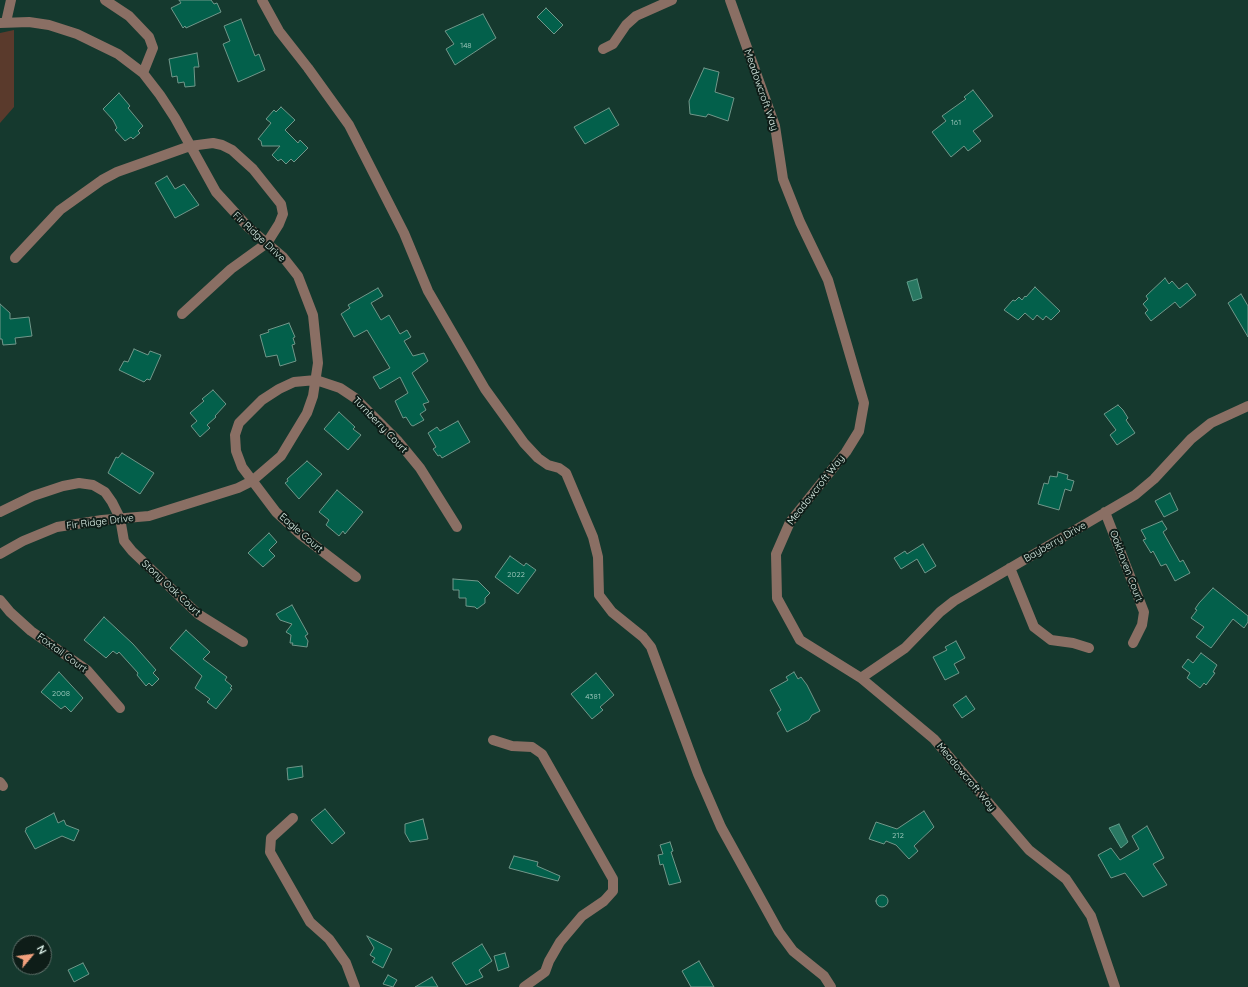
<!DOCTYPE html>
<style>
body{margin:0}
#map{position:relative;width:1248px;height:987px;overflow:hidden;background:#15392e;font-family:Quicksand,sans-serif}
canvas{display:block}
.north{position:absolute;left:12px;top:935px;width:40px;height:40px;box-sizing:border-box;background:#0e1d18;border:1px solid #61726c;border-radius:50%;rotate:61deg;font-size:11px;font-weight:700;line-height:16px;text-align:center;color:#ddf1e9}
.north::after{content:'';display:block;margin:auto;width:14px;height:18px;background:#f1a17d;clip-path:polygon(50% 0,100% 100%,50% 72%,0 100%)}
</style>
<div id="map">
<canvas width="1248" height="987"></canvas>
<div class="north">N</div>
</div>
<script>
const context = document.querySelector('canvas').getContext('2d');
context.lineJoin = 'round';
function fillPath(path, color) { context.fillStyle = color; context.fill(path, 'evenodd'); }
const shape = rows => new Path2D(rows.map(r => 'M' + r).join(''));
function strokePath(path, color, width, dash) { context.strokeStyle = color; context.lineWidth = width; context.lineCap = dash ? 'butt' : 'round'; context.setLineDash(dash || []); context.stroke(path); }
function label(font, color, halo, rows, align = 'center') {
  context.font = font + ' Quicksand,sans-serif'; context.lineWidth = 4; context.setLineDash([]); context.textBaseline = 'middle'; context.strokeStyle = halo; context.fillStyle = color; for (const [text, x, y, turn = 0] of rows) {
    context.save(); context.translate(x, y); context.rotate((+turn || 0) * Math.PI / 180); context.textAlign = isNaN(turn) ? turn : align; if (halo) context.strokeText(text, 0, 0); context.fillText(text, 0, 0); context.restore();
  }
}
const green = shape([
 [14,30,14,107,0,123,0,33]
]);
const water = shape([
 [917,279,922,298,913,301,907,282,917,279],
 [1119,824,1128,842,1121,848,1109,828,1119,824]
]);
const building = shape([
 [179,0,211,0,214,4,217,3,221,12,186,28,185,26,183,28,171,8,181,3,179,0],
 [546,8,563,25,554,34,537,17,546,8],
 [483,14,496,38,455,65,446,49,454,44,445,31,483,14],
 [241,19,255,56,259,54,265,70,238,82,223,44,230,41,224,26,241,19],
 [197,53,199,67,194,67,195,86,185,87,184,82,178,83,177,76,172,77,169,59,197,53],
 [704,68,719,72,715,92,734,98,728,121,708,114,706,117,690,114,689,101,704,68],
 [973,90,993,116,973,131,981,141,968,151,964,146,951,157,932,132,946,121,942,116,966,99,964,97,973,90],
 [119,93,130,106,128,108,143,126,138,131,140,133,133,139,131,137,125,141,115,130,117,128,113,120,103,109,119,93],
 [281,107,295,120,285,130,298,143,300,140,308,148,294,162,291,159,286,164,281,159,278,161,272,155,280,146,262,146,261,141,258,139,271,123,266,119,274,110,276,112,281,107],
 [609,108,619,125,585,144,574,127,609,108],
 [167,176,175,189,184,184,199,205,175,218,155,183,167,176],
 [1165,278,1169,284,1172,281,1179,289,1187,283,1196,295,1180,308,1175,302,1151,321,1145,313,1148,310,1143,304,1148,299,1146,296,1165,278],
 [1035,287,1060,311,1051,320,1046,316,1043,320,1037,315,1033,320,1025,313,1018,320,1004,310,1013,300,1015,301,1019,297,1022,300,1025,296,1026,297,1035,287],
 [378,288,383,296,371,303,381,320,389,315,400,334,407,330,411,337,404,341,413,356,424,353,428,361,412,373,429,402,423,404,426,410,420,414,424,420,413,426,411,425,406,417,403,418,395,401,408,393,400,377,380,389,373,377,390,368,367,330,354,337,341,314,350,308,348,305,378,288],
 [1241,294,1248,306,1248,337,1228,303,1241,294],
 [0,304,10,313,10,319,29,317,32,336,15,338,16,344,3,345,2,339,0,339,0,304],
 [289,323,295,337,293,338,295,344,292,345,296,361,280,366,277,355,266,357,260,335,269,332,268,330,289,323],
 [134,349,148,355,150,351,161,355,150,380,147,379,144,382,119,370,124,361,128,362,134,349],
 [213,390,226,404,215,416,216,417,207,425,210,428,200,437,191,426,197,421,190,413,204,401,202,399,213,390],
 [1118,405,1123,410,1128,418,1126,420,1135,433,1117,445,1110,435,1116,430,1104,414,1118,405],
 [339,412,355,427,353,429,361,435,348,450,324,429,339,412],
 [458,421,470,442,442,458,440,455,438,456,433,449,436,447,428,433,437,427,440,431,458,421],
 [122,453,154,473,140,494,108,473,116,457,118,458,122,453],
 [307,461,322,474,299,499,285,483,288,481,287,479,307,461],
 [1058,472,1068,475,1067,479,1074,481,1071,491,1065,489,1059,510,1038,504,1044,483,1048,484,1050,476,1057,477,1058,472],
 [337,490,363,512,345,534,343,531,339,536,326,525,329,520,319,512,337,490],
 [1170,493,1178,510,1164,517,1155,501,1170,493],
 [1162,521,1167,529,1163,532,1180,562,1183,560,1190,573,1175,581,1166,564,1161,566,1153,551,1151,553,1143,540,1146,539,1141,530,1162,521],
 [269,533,277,542,269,550,275,556,263,567,248,553,269,533],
 [923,544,936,566,925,573,917,559,901,569,894,558,905,551,907,554,923,544],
 [510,556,524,566,526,563,536,570,518,594,495,577,510,556],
 [453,579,478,581,490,593,485,598,485,603,477,609,475,607,466,606,466,598,459,598,459,590,453,590,453,579],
 [1213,588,1248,616,1248,622,1244,628,1233,619,1211,648,1196,637,1204,627,1191,618,1197,610,1195,609,1199,603,1213,588],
 [292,605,308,634,305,636,308,641,307,647,292,645,293,643,290,643,291,635,286,632,292,624,280,620,276,614,292,605],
 [104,617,133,644,156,670,153,673,159,679,152,686,149,683,146,686,137,675,138,673,119,652,117,654,113,651,106,658,84,640,104,617],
 [186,630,210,652,203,659,227,677,225,680,232,686,230,688,232,689,216,709,207,702,210,699,195,688,202,676,170,648,186,630],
 [956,641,965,658,954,664,959,673,945,680,933,657,947,650,945,647,956,641],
 [1201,653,1217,665,1213,672,1215,673,1206,685,1204,683,1200,688,1187,678,1190,673,1182,667,1188,659,1193,663,1201,653],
 [59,672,83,698,71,712,65,706,61,709,41,692,59,672],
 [794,672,798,679,801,677,807,685,820,711,812,715,809,720,787,732,777,713,781,710,770,690,788,680,786,677,794,672],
 [596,673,614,695,600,707,603,710,592,719,571,694,596,673],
 [966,696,975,709,962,718,953,705,966,696],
 [302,766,303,777,288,780,287,768,302,766],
 [325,809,345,833,332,844,311,820,325,809],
 [924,811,934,827,914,846,918,851,909,859,896,845,886,841,884,844,869,839,876,822,897,829,924,811],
 [54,813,58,823,64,820,66,825,79,830,74,841,62,836,35,849,25,831,26,830,26,828,54,813],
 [423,819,428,839,410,842,405,833,405,824,423,819],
 [1147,826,1164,858,1153,864,1167,885,1143,897,1125,873,1111,878,1098,855,1111,848,1120,860,1139,849,1132,836,1147,826],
 [670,842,673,851,671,852,681,882,669,885,663,864,660,865,658,855,663,854,660,845,670,842],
 [514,856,538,862,537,866,560,876,558,881,509,868,514,856],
 '876 901a6 6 0 1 1 12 0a6 6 0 1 1-12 0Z',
 [367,936,392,949,383,968,372,962,375,958,370,955,374,948,367,936],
 [482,944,492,961,479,970,483,977,466,985,452,963,482,944],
 [505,953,509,967,498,971,494,956,505,953],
 [699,961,714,987,691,987,682,971,699,961],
 [83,963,89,974,74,982,68,970,83,963],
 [388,975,397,980,393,987,383,984,388,975],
 [432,977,438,987,415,987,432,977]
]);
const minor = shape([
 [105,0,129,16,149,37,153,48,143,73],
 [262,0,279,31,308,68,349,125,404,233,428,291,485,389,524,443,538,458,548,465,559,468,566,473,593,537,598,557,599,595,612,612,643,637,651,647,698,774,721,827,779,932,793,951,824,976,831,987],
 [730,0,775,126,783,179,800,222,828,280,864,403,859,431,846,452,790,522,776,554,777,598,800,640,861,678,934,739,1029,850,1066,879,1091,916,1115,987],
 [6,22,11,0],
 [0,23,29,22,49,25,77,34,118,54,143,73,160,95,175,118,216,192,249,228,283,257,298,276,313,315,318,363,313,396,307,413,281,456,252,481,238,488,149,516,102,520,57,527,23,541,0,554],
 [603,49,613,44,626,25,636,16,672,0],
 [15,258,60,210,102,180,117,172,190,146,213,143,222,145,232,150,253,169,281,204,283,214,279,224,267,243,231,269,182,314],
 [0,512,33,496,63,486,79,483,93,485,105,492,112,502,120,518,124,541,132,551,198,614,243,642],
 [1105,512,1144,612,1142,625,1133,643],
 [1010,568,1034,627,1051,640,1073,643,1089,648],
 [356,577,301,535,276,512,242,467,236,451,235,435,239,423,262,400,279,389,294,382,316,380,340,388,355,398,397,440,420,468,457,527],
 [0,600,10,612,31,631,87,670,120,708],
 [861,678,905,648,940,612,954,601,1135,495,1154,479,1191,439,1211,423,1248,406],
 [493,740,512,746,532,747,542,754,613,879,613,891,604,901,582,916,560,942,549,961,545,972,524,987],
 [0,782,3,786],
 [293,818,271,838,270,852,310,922,329,939,346,963,355,987]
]);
const numberNames = [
 ["148",466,46],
 ["161",956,123],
 ["2022",516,575],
 ["2008",61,694],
 ["4381",593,697],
 ["212",898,836]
];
const streetNames = [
 ["Meadowcroft Way",761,90,71],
 ["Fir Ridge Drive",259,237,43],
 ["Turnberry Court",380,425,46],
 ["Meadowcroft Way",816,490,-52],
 ["Fir Ridge Drive",100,522,-7],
 ["Eagle Court",301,533,41],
 ["Bayberry Drive",1055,542,-30],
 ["Oakhaven Court",1126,566,69],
 ["Stony Oak Court",171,588,43],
 ["Foxtail Court",62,653,36],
 ["Meadowcroft Way",966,777,50]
];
fillPath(green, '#5a3a2c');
fillPath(water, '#297862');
strokePath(water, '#5f9c8a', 1);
fillPath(building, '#03604b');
strokePath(building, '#71978a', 1);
strokePath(minor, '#8a6f64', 10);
label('8px', '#a6cdc2', null, numberNames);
label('10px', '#ddf1e9', '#0e1d18', streetNames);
</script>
